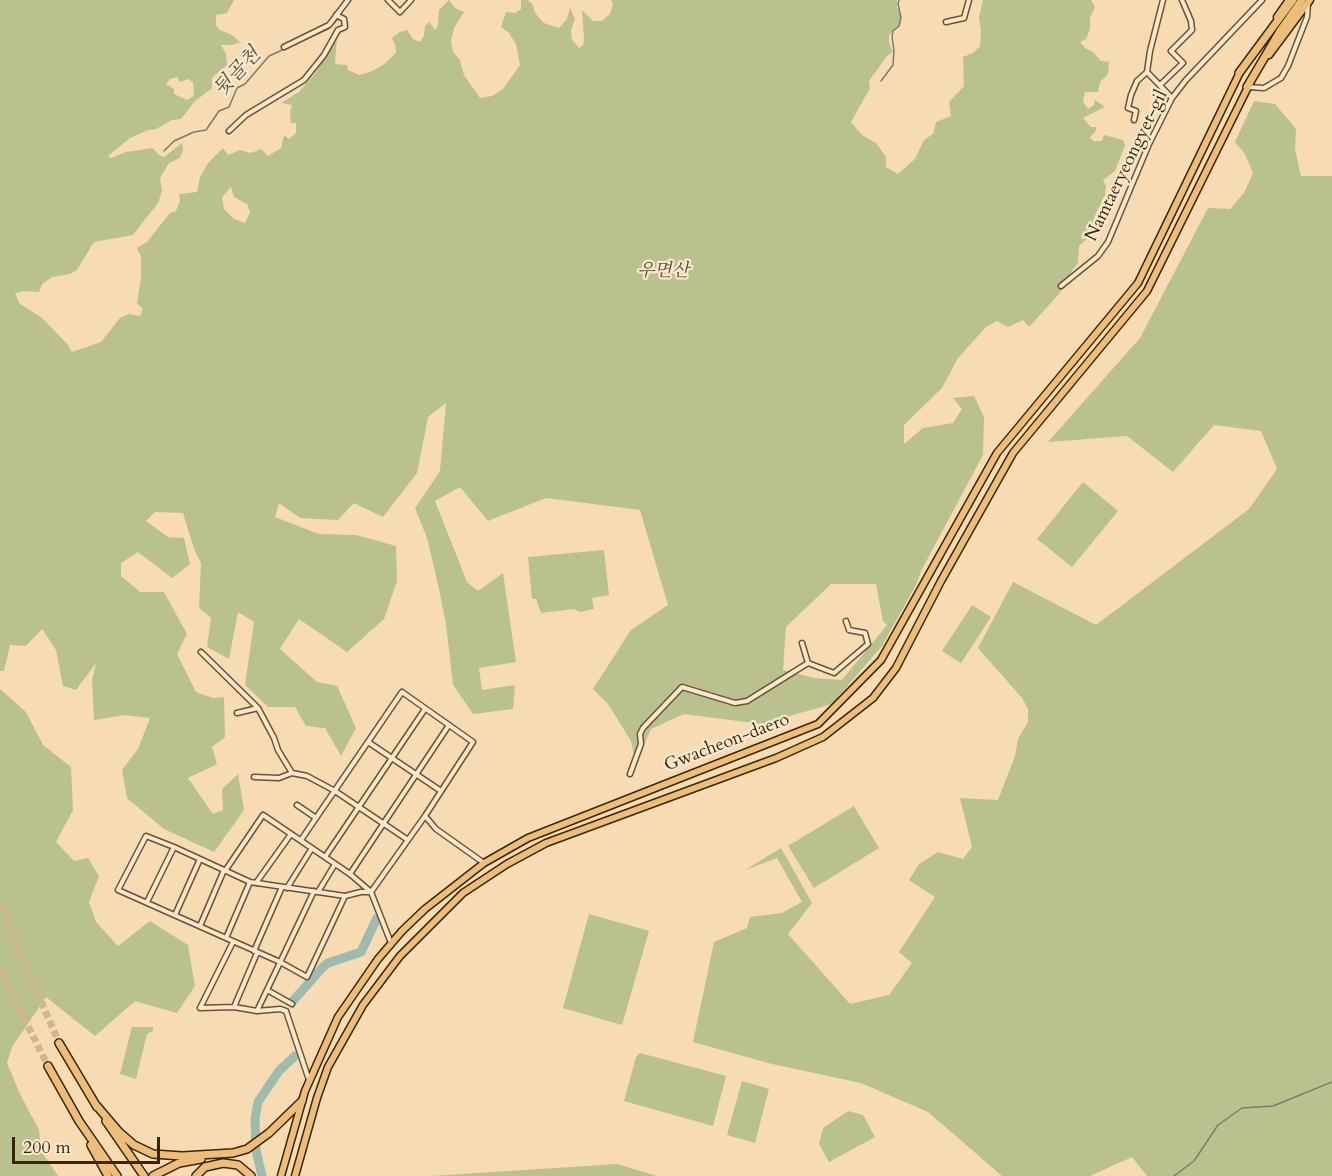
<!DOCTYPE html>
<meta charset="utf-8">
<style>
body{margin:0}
#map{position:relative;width:1332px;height:1176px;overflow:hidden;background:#f7dbb3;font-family:Cardo,serif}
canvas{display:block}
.scale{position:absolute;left:12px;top:1137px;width:148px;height:27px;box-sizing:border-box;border:3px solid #3b2508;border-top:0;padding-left:8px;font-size:18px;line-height:21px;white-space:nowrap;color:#3b2508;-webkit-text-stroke:4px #fae8ce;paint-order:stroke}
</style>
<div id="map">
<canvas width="1332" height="1176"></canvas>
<div class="scale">200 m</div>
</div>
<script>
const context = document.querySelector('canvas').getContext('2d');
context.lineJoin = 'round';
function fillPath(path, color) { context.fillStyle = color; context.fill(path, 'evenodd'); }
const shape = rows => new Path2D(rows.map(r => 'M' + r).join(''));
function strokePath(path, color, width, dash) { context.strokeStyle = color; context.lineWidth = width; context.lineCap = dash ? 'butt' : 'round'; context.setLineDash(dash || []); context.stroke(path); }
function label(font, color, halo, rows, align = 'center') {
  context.font = font + ' Cardo,"Noto Serif KR",serif'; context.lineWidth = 4.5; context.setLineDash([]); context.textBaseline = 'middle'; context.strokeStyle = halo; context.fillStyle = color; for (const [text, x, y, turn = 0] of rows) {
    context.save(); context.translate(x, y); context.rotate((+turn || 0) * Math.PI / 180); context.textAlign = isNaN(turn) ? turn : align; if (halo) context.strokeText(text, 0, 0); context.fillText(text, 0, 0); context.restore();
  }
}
const green = shape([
 [0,0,234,0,227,13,216,15,216,25,220,30,232,35,240,42,232,45,221,45,226,54,227,65,212,78,212,88,194,102,181,119,172,120,156,129,148,130,130,138,108,156,111,158,126,152,153,148,159,155,164,157,182,143,183,150,180,158,169,163,160,178,162,191,158,203,133,235,94,242,77,270,70,274,52,277,42,284,39,292,24,291,15,293,19,303,42,318,68,345,72,352,101,342,120,318,129,314,140,316,143,309,137,303,141,278,141,257,137,248,147,242,170,213,176,211,180,201,179,194,197,192,200,177,208,163,223,148,228,155,240,150,251,153,261,149,268,156,281,148,284,135,289,139,296,133,296,123,291,123,290,112,292,105,281,103,299,92,314,75,337,37,335,64,347,65,348,70,359,75,370,72,383,65,396,53,395,44,392,38,400,32,407,30,413,39,420,42,424,36,425,26,429,22,435,30,438,25,439,10,449,0,455,8,464,12,454,28,451,41,453,52,460,60,464,75,480,98,492,96,503,89,520,65,516,44,509,33,501,27,506,12,515,13,521,9,521,0,528,0,533,5,535,13,544,23,559,28,567,19,570,8,575,19,571,30,572,40,579,48,583,45,584,39,582,10,593,21,602,21,610,14,613,4,611,0,897,0,897,8,900,12,901,23,889,35,889,43,893,52,887,56,869,81,870,88,851,122,862,135,876,143,886,157,886,167,898,174,915,159,924,140,933,134,936,122,951,116,949,102,964,86,963,57,973,53,980,46,981,31,979,17,983,0,1091,0,1095,7,1090,18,1090,29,1086,39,1080,42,1085,48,1093,52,1101,61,1109,62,1108,74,1100,82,1098,92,1085,92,1083,102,1088,109,1094,105,1095,100,1105,107,1083,118,1091,127,1097,127,1095,132,1090,137,1093,141,1102,141,1104,135,1123,140,1125,145,1115,171,1103,180,1106,186,1105,195,1094,217,1092,234,1079,246,1078,263,1071,272,1073,280,1064,286,1059,294,1029,327,1023,320,1008,327,997,321,986,327,958,358,942,388,904,425,904,444,923,428,953,423,962,409,953,398,974,396,984,417,983,455,921,571,916,585,882,646,832,704,761,724,684,714,651,729,641,752,634,755,631,741,608,704,593,689,631,630,668,605,640,510,546,498,488,521,460,487,435,501,467,582,478,591,503,573,516,662,479,668,482,690,515,685,513,709,473,714,453,685,446,624,437,580,427,538,415,508,440,471,446,403,428,417,417,473,383,517,354,503,338,520,300,518,279,503,275,517,319,534,356,535,396,546,397,581,384,619,347,652,299,619,280,649,317,682,337,686,356,728,341,756,325,728,306,726,295,707,268,707,245,685,254,622,238,612,229,659,207,647,211,618,199,608,201,563,194,549,183,513,155,512,146,521,168,537,184,538,190,564,172,578,138,552,121,563,121,576,140,592,164,592,187,634,177,654,196,692,213,698,224,697,225,737,212,747,217,764,188,778,213,814,223,810,222,789,238,774,244,810,214,852,164,829,127,798,122,770,138,749,150,718,125,715,94,720,92,681,96,663,76,690,63,686,56,650,42,629,26,646,10,645,4,671,0,671],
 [177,77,180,82,188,79,193,82,194,96,187,100,174,94,174,89,166,84,170,79],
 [231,187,234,197,247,204,250,212,245,223,234,219,224,209,222,197],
 [831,584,876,584,883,621,887,625,842,680,814,678,783,670,786,627],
 [1254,101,1275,104,1296,129,1295,149,1301,176,1332,176,1332,1176,1147,1176,1132,1157,1090,1176,1002,1176,928,1112,861,1083,772,1064,693,1042,714,942,747,928,750,917,782,913,802,902,777,858,745,870,781,848,812,903,788,934,850,1004,889,995,912,963,899,952,935,897,909,880,919,864,938,852,963,859,972,847,960,798,998,800,1015,756,1018,739,1028,722,1028,709,1022,698,978,648,1013,582,1096,625,1249,509,1277,469,1261,431,1214,425,1173,472,1127,436,1048,442,1140,338,1208,208,1230,209,1244,193,1253,173,1245,154,1235,142],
 [1083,482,1118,511,1072,567,1037,539],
 [604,550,609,595,592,598,594,609,580,612,574,609,541,613,536,599,532,599,528,557],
 [972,605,991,617,961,663,942,651],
 [0,689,26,712,43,745,71,767,73,810,56,842,74,861,88,858,99,876,89,902,96,922,118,946,150,921,188,945,195,986,177,1013,135,1001,95,1036,46,997,12,1047,7,1063,20,1094,39,1130,41,1151,58,1176,0,1176],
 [854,806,879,848,814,888,788,846],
 [589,914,649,931,622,1025,563,1008],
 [132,1027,153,1027,153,1031,147,1034,136,1079,120,1074],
 [640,1053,726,1076,713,1126,624,1101,636,1057],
 [742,1081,769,1089,755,1143,727,1135],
 [848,1111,863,1115,875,1137,829,1162,819,1144,823,1128],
 [617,1164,657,1176,431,1176]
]);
const stream = shape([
 [881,81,893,65,894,50,892,37,893,31,899,26,901,18,898,4,899,0],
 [164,151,174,141,194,132,206,130,219,111,229,107,237,88,245,84,269,56,328,29,338,19],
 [1174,1176,1194,1161,1218,1125,1242,1108,1273,1106,1332,1082]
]);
const river = shape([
 [292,1002,322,968,328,963,361,952,377,918],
 [262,1176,256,1150,255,1119,258,1102,279,1071,295,1056]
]);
const trunkTunnel = shape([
 [0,905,59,1043],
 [0,970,48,1066]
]);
const minor = shape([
 [388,0,400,12,411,0],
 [1163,0,1150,51,1147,72,1172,98],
 [946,22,964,18,969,0],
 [284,47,329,25,348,0],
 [1160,85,1183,63,1171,51,1192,30,1191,21,1182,0],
 [1248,87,1264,88,1281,78,1288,66,1307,17,1308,4],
 [1134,120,1136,111,1128,108,1131,95,1137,81,1147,72],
 [229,131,246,115,304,80,324,55,338,30,345,27,344,19,336,15],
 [1061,286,1098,256,1108,242,1149,144,1172,98,1186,80,1262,0],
 [802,643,808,663],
 [201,652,258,708,274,738,278,750,292,773,307,776,335,791,408,840],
 [237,713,258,708],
 [368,742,441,791],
 [630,774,641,744,640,734,643,728,682,687,735,703,747,701,808,663,834,673,868,644,865,633,849,630,846,621],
 [254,777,279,778,292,773],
 [297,805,316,818],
 [425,816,436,829,484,863],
 [301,840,402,692,473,742,425,816,371,892],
 [325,857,425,709],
 [225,871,263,815,350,874,371,892,391,943],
 [350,874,449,725],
 [256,883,291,834],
 [287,888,312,848],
 [318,892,335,864],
 [345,896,307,977,280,962,118,890,146,836,174,847,250,882,345,896,361,892,371,892],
 [147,902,174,847],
 [175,915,200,859],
 [200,926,224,870],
 [226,938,250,882],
 [233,942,200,1008,234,1007,257,1011,280,1009,286,1011,309,1080],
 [254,951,282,887],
 [267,990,292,1004],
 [234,1007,257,953],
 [257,1011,314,891]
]);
const primary = shape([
 [1277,17,1289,0],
 [1269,55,1310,0],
 [281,1176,305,1091,338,1017,378,959,402,931,425,909,484,863,528,838,818,724,881,660,997,453,1138,283,1241,70],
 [295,1176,317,1098,328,1067,363,1005,400,956,463,893,507,864,546,843,776,758,823,737,873,698,896,668,941,581,1013,453,1147,291,1250,83]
]);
const trunk = shape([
 [1239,73,1293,0],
 [1247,87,1280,31,1302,0],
 [59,1043,97,1107],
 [48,1066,79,1121,117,1176],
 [96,1105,119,1132,134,1145,153,1154,182,1156,233,1153,247,1149,269,1133,302,1101],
 [106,1121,144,1176],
 [91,1145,108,1176],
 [153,1176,179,1163,201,1159],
 [196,1176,205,1167,223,1163,238,1165,251,1176]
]);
const streetNames = [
 ["Namtaeryeongyet-gil",1127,166,-64],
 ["Gwacheon-daero",727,743,-21]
];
const parkNames = [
 ["우면산",663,272]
];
const waterNames = [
 ["뒷골천",238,73,-47]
];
fillPath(green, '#b9c18f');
strokePath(stream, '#767f6c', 1.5);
strokePath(river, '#9dbbaf', 9);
strokePath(trunkTunnel, '#d1b791', 7, [7, 3.5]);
strokePath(minor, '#6a5233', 7);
strokePath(primary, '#3b2508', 9);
strokePath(trunk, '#3b2508', 10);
strokePath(minor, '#fae8ce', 4);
strokePath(primary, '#ecbe7a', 6);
strokePath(trunk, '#ecbe7a', 7);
label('18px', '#3b2508', '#fae8ce', streetNames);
label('italic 18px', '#5a4c2a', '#fae8ce', parkNames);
label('italic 20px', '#58523a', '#fae8ce', waterNames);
</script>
